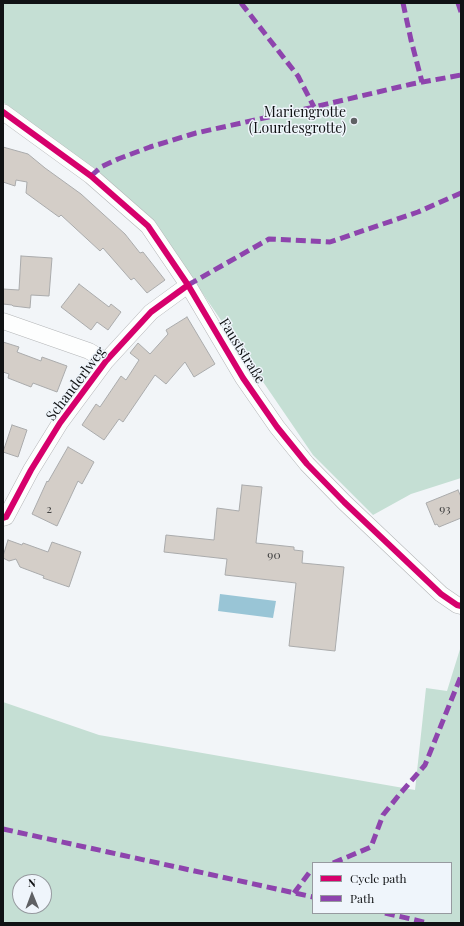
<!DOCTYPE html>
<meta charset="utf-8">
<style>
body{margin:0}
#map{position:relative;width:464px;height:926px;overflow:hidden;background:#f2f5f8;font-family:"Playfair Display",serif}
canvas{display:block}
.frame{position:absolute;inset:0;border:4px solid #101214;pointer-events:none}
.legend{position:absolute;left:312px;top:862px;width:140px;height:52px;box-sizing:border-box;background:#eff5fb;border:1px solid #969a9f;margin:0;padding:5px 7px;list-style:none;font-size:12px;color:#101214}
.legend li{display:flex;align-items:center;gap:8px;height:20px}
.legend b{width:20px;border:1px solid #969a9f}
.north{position:absolute;left:12px;top:874px;width:40px;height:40px;box-sizing:border-box;background:#eff5fb;border:1px solid #969a9f;border-radius:50%;rotate:359deg;font-size:11px;font-weight:700;line-height:16px;text-align:center;color:#101214}
.north::after{content:'';display:block;margin:auto;width:14px;height:18px;background:#5f6164;clip-path:polygon(50% 0,100% 100%,50% 72%,0 100%)}
</style>
<div id="map">
<canvas width="464" height="926"></canvas>
<div class="frame"></div>
<ul class="legend">
<li><b style="height:5px;background:#d6006c"></b>Cycle path</li>
<li><b style="height:5px;background:#8e44ad"></b>Path</li>
</ul>
<div class="north">N</div>
</div>
<script>
const context = document.querySelector('canvas').getContext('2d');
context.lineJoin = 'round';
function fillPath(path, color) { context.fillStyle = color; context.fill(path, 'evenodd'); }
const shape = rows => new Path2D(rows.map(r => 'M' + r).join(''));
function strokePath(path, color, width, dash) { context.strokeStyle = color; context.lineWidth = width; context.lineCap = dash ? 'butt' : 'round'; context.setLineDash(dash || []); context.stroke(path); }
function label(font, color, halo, rows, align = 'center') {
  context.font = font + ' "Playfair Display",serif'; context.lineWidth = 3; context.setLineDash([]); context.textBaseline = 'middle'; context.strokeStyle = halo; context.fillStyle = color; for (const [text, x, y, turn = 0] of rows) {
    context.save(); context.translate(x, y); context.rotate((+turn || 0) * Math.PI / 180); context.textAlign = isNaN(turn) ? turn : align; if (halo) context.strokeText(text, 0, 0); context.fillText(text, 0, 0); context.restore();
  }
}
const green = shape([
 [3,3,461,3,461,478,411,494,373,515,313,455,171,247,101,177,3,102],
 [461,646,461,923,3,923,3,702,99,735,415,790,426,688,447,691],
 [313,863,451,863,451,913,313,913],
 [20,882,44,882,44,906,20,906]
]);
const water = shape([
 [220,594,276,601,273,618,218,611]
]);
const building = shape([
 [3,147,28,154,45,168,81,194,125,234,140,253,143,252,165,280,147,293,134,278,131,280,103,248,100,251,61,215,59,217,26,193,27,182,16,180,15,186,3,182,3,147],
 [21,256,52,258,49,296,31,295,30,308,13,306,12,305,3,304,3,289,19,290,21,256],
 [79,284,109,307,111,304,121,312,108,330,97,322,91,330,61,307,79,284],
 [187,317,215,364,194,377,185,362,166,384,155,375,123,422,119,419,104,440,82,425,96,404,100,407,121,376,126,380,139,360,130,353,138,343,150,354,168,334,166,330,187,317],
 [3,342,19,347,17,352,41,361,42,357,67,366,57,392,33,383,31,387,8,378,9,374,3,372,3,342],
 [12,425,27,430,18,457,3,452,12,425],
 [68,447,94,462,82,484,78,481,57,526,32,514,47,481,48,482,68,447],
 [242,485,262,487,256,543,294,547,294,550,303,551,302,563,344,567,335,651,289,646,296,583,225,575,227,559,164,552,166,535,214,540,217,508,239,511,242,485],
 [458,490,461,497,461,518,439,527,437,524,435,525,426,503,458,490],
 [8,540,22,545,23,543,48,552,52,542,81,552,69,587,43,578,44,576,20,567,16,559,9,561,3,558,3,556,8,540]
]);
const minor = shape([
 [3,112,91,176,148,226,188,285,243,378,277,427,307,464,344,502,441,594,457,605,461,606],
 [3,321,89,351,106,361],
 [3,518,6,517,31,470,60,423,106,361,151,312,188,285]
]);
const quiet = shape([
 [241,3,298,76,314,107],
 [403,3,411,40,422,82],
 [458,3,461,12],
 [91,176,101,167,118,159,150,147,196,133,314,107,412,84,461,75],
 [188,285,269,239,330,242,418,212,461,193],
 [3,829,313,897],
 [333,863,371,847,383,815,399,795,425,765,461,676],
 [294,893,309,873,313,872],
 [385,913,428,923]
]);
const cycleway = shape([
 [3,112,91,176,148,226,188,285,243,378,277,427,307,464,344,502,441,594,457,605,461,606],
 [3,518,6,517,31,470,60,423,106,361,151,312,188,285]
]);
const markers = [
 [354,121,4,"#5f6164"]
];
const numberNames = [
 ["2",49,509],
 ["93",445,509],
 ["90",274,555]
];
const poiNames = [
 ["Mariengrotte",346,113],
 ["(Lourdesgrotte)",346,129]
];
const streetNames = [
 ["Fauststraße",242,351,58],
 ["Schanderlweg",76,384,-53]
];
fillPath(green, '#c5dfd4');
fillPath(water, '#99c5d6');
fillPath(building, '#d4cec8');
strokePath(building, '#aaabac', 1);
strokePath(minor, '#b3b5b7', 17);
strokePath(minor, '#fdfefe', 16);
strokePath(quiet, '#8e44ad', 5, [10, 5]);
strokePath(cycleway, '#d6006c', 6);
for (const [x, y, r, color] of markers) { const dot = new Path2D(); dot.arc(x, y, r, 0, 2 * Math.PI); context.fillStyle = color; context.fill(dot); strokePath(dot, '#eff5fb', 1.5); }
label('12px', '#414141', null, numberNames);
label('14px', '#101214', '#eff5fb', poiNames, 'right');
label('14px', '#101214', '#eff5fb', streetNames);
</script>
